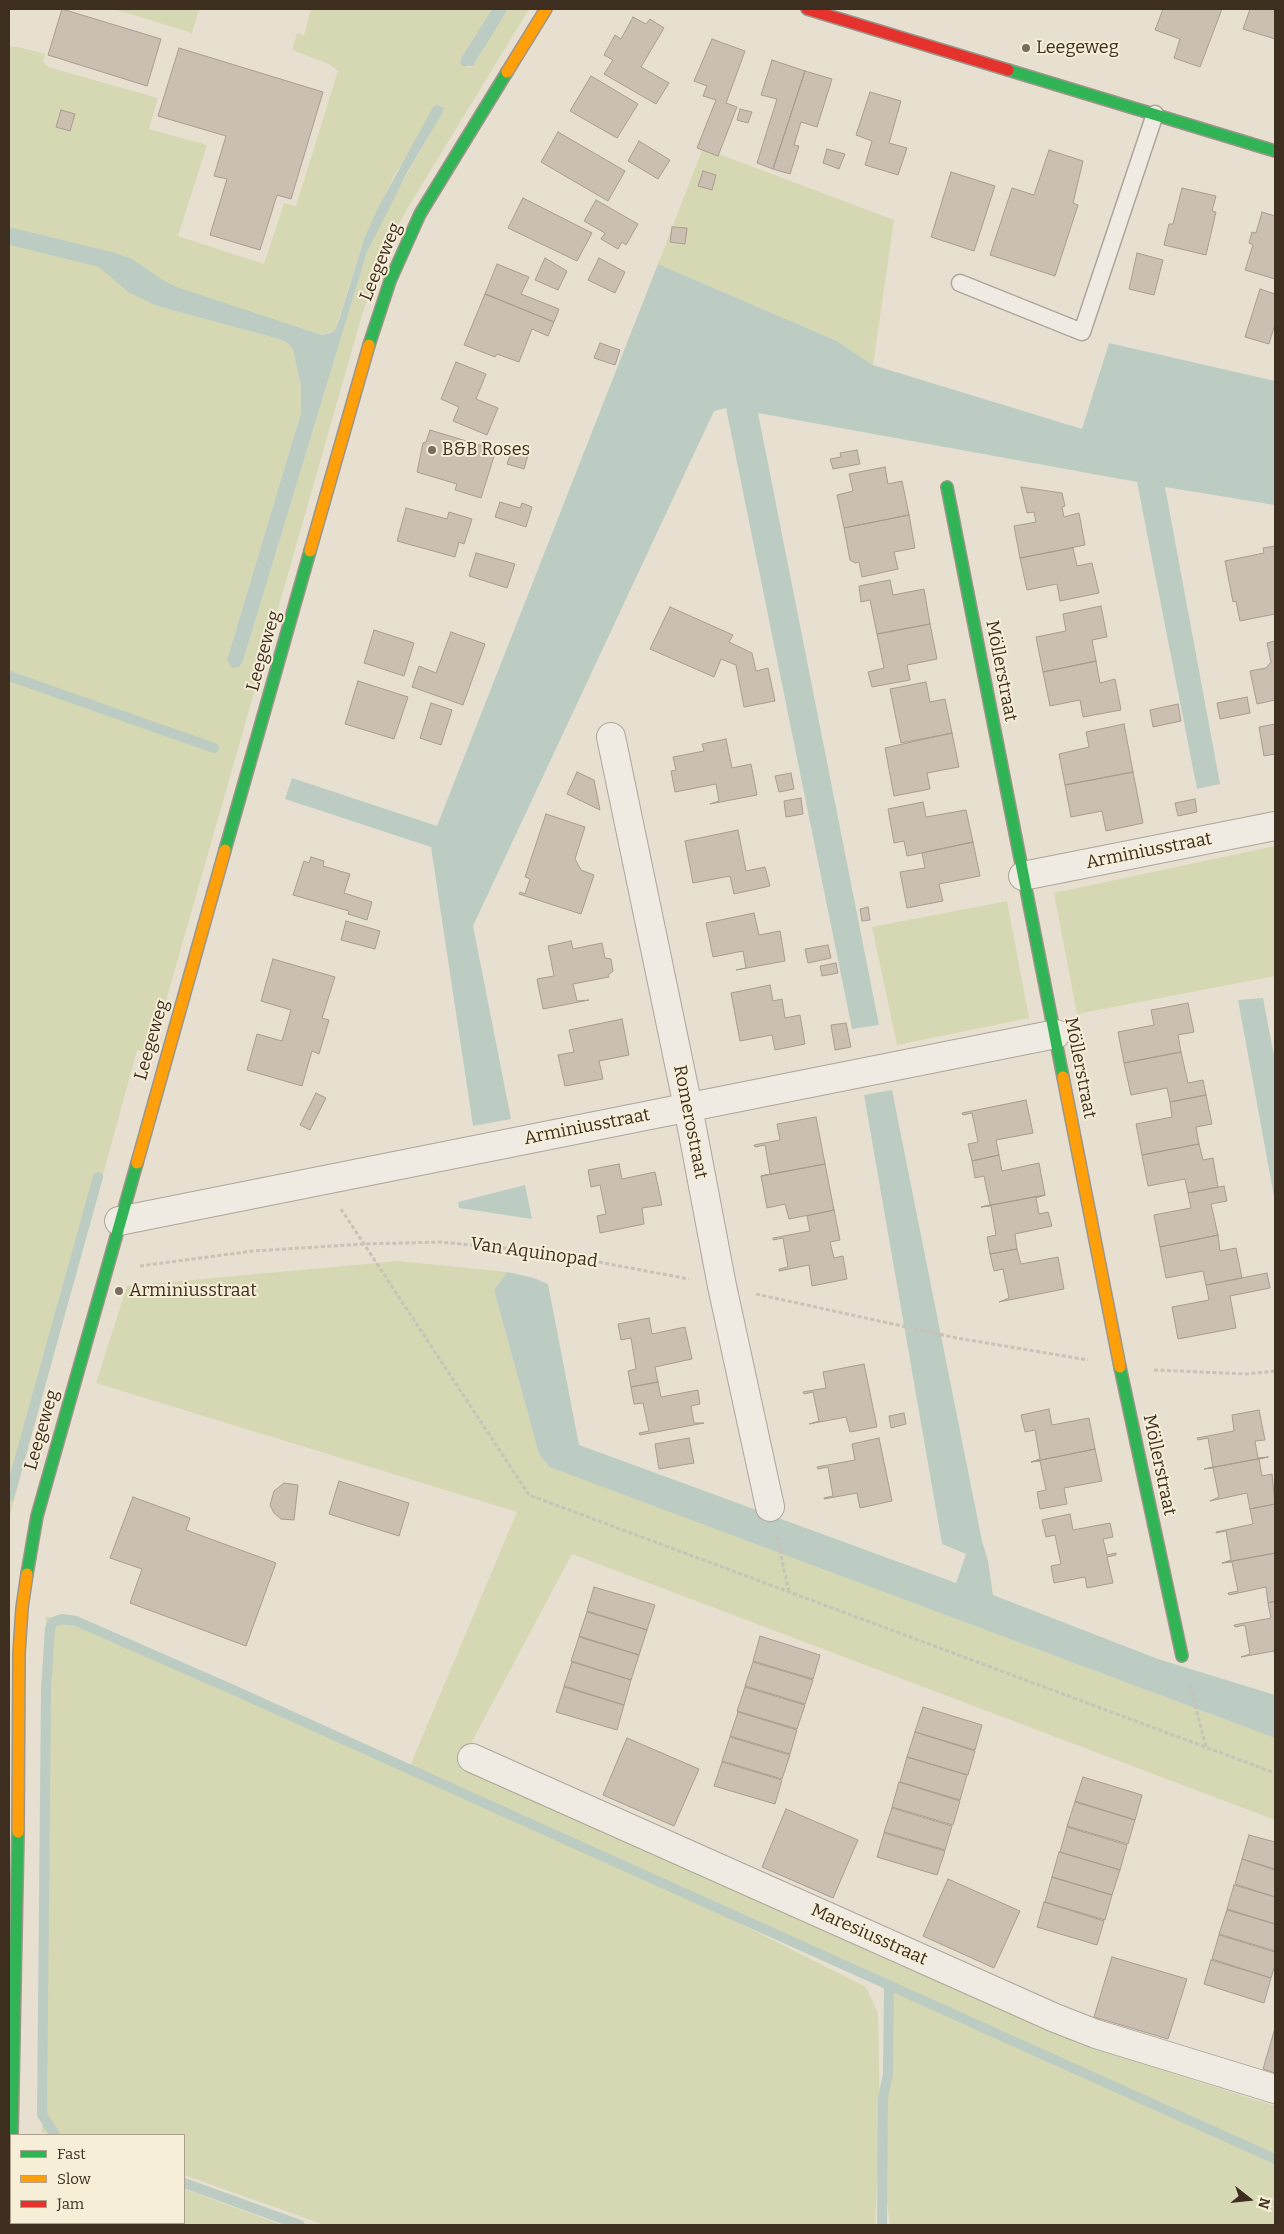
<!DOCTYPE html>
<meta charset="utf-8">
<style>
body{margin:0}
#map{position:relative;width:1284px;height:2234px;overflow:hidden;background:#e7e0d1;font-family:Bitter,serif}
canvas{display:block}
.frame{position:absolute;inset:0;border:10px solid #3d2e20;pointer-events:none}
.legend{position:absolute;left:10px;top:2134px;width:175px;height:90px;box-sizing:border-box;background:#f7eed8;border:1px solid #ada18e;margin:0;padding:6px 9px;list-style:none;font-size:15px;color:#3d2e20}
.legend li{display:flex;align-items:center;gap:10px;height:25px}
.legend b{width:25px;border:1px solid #ada18e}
.north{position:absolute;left:1224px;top:2174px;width:50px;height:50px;-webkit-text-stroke:4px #f7eed8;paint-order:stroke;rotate:106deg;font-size:14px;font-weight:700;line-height:20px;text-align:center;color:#3d2e20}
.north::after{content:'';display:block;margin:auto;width:18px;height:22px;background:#3d2e20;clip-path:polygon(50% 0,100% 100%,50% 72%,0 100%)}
</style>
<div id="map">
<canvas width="1284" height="2234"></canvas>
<div class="frame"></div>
<ul class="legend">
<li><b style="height:6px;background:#30b455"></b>Fast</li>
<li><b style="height:6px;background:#ff9f0a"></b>Slow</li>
<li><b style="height:6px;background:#e5322d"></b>Jam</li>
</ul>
<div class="north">N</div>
</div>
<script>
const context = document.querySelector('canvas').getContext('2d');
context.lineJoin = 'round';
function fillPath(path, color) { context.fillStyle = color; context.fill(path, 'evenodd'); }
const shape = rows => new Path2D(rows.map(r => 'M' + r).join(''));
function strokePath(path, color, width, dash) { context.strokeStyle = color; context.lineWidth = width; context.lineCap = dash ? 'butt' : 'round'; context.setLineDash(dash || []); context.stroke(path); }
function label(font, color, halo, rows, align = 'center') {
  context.font = font + ' Bitter,serif'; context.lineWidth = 4; context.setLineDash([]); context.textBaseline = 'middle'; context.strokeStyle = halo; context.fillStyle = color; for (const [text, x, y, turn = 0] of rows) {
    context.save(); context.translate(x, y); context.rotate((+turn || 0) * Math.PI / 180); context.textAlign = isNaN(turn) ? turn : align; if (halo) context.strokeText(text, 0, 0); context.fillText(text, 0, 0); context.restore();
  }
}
const green = shape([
 [114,9,199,9,192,33],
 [311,9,492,9,461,58,468,68,473,66,508,9,529,9,412,201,392,236,376,273,362,315,151,1053,137,1050,9,1519,9,245,99,267,115,280,157,306,279,339,288,343,293,350,301,386,301,413,227,660,239,667,243,661,367,252,379,224,444,109,396,172,364,239,335,330,322,335,177,287,163,280,132,259,111,252,9,227,9,47,18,47,45,54,43,61,48,67,158,98,149,129,207,145,178,236,264,264,284,203,296,206,338,71,329,64,292,50,297,33,304,35],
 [703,148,894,220,873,365,837,341,658,264],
 [1275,846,1275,976,1077,1014,1054,893],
 [1007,901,1029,1018,897,1045,872,927],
 [398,1261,507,1272,494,1290,539,1454,549,1467,1275,1738,1275,1820,572,1554,460,1764,1080,2044,1275,2106,1275,2225,890,2225,882,2164,883,2098,888,2074,887,1988,737,1922,866,1987,878,2013,880,2129,875,2225,325,2225,184,2175,184,2135,52,2135,42,2132,46,1616,99,1634,407,1773,517,1512,96,1383,127,1286],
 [184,2189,282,2225,66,2225,66,2223,184,2223]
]);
const water = shape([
 [492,9,508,9,473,66,463,66,460,63,461,58],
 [437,105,444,108,443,112,408,171,367,252,243,661,239,667,232,668,227,660,301,413,301,386,293,350,288,343,279,339,157,306,128,292,99,267,9,245,9,227,112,252,132,259,163,280,177,287,322,335,330,333,335,330,339,320,364,239,378,208,433,107],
 [658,264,837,341,873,365,1082,429,1109,343,1275,381,1275,505,1165,487,1220,784,1197,789,1137,482,758,413,879,1025,852,1029,726,408,714,411,473,926,511,1119,473,1126,431,847,285,799,292,778,437,826],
 [1263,998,1275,1061,1275,1202,1238,1000],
 [892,1090,982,1541,988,1561,993,1595,1158,1659,1275,1695,1275,1738,549,1467,539,1454,494,1290,507,1272,534,1278,548,1284,579,1445,956,1583,966,1554,942,1544,864,1095],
 [525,1185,532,1219,459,1208,458,1202]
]);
const stream = shape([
 [9,676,214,748],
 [9,1497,98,1177],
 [55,2135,42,2114,46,1689,50,1628,53,1622,62,1619,76,1621,229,1688,1275,2159],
 [184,2183,300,2225],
 [56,2223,56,2225],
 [882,2225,883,2098,888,2074,889,1985]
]);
const building = shape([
 [62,9,161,39,147,86,48,55,62,9],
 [1163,9,1222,9,1200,67,1174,58,1180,39,1155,30,1163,9],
 [1250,9,1275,9,1275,39,1243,29,1250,9],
 [633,17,646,24,650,19,664,28,641,67,669,83,656,104,604,74,613,60,604,55,615,35,621,39,633,17],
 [712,39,745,51,726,103,737,107,718,156,697,148,716,100,703,96,707,86,694,81,712,39],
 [179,48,323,92,291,199,277,195,260,250,210,235,227,179,214,176,226,136,158,116,179,48],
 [772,60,805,71,773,169,757,163,777,99,761,95,772,60],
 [805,71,832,79,817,127,801,122,794,145,799,146,790,174,773,169,805,71],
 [591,76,638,104,617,138,570,111,591,76],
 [870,92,901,101,889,143,907,148,898,175,865,165,872,141,856,135,870,92],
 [740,109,752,112,748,123,737,120,740,109],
 [61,110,75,114,70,131,56,127,61,110],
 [558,132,625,171,608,201,541,162,558,132],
 [639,141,670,160,658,179,628,161,639,141],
 [827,149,845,154,839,169,823,163,827,149],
 [1049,150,1083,161,1073,203,1078,205,1055,276,990,255,1012,188,1034,195,1049,150],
 [703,171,716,175,712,190,698,186,703,171],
 [951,172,995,186,974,251,931,237,951,172],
 [1182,188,1216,196,1212,211,1216,212,1206,255,1164,245,1169,224,1173,224,1182,188],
 [523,198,592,233,577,261,508,228,523,198],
 [596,200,638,224,626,245,622,242,618,249,601,239,605,233,584,221,596,200],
 [1262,212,1275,216,1275,279,1245,270,1253,245,1249,243,1252,232,1256,233,1262,212],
 [672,227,687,228,685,244,670,242,672,227],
 [1137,253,1163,260,1154,295,1129,289,1137,253],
 [545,258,567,271,558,290,535,280,545,258],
 [599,258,625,272,615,293,588,280,599,258],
 [497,264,529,277,521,294,559,309,554,322,485,294,497,264],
 [1260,289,1275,294,1275,324,1269,344,1245,337,1260,289],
 [485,294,554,322,548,336,532,329,519,362,497,354,495,357,464,345,485,294],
 [600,343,620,350,615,365,594,358,600,343],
 [456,362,486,374,476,399,498,408,487,435,453,421,459,407,441,399,456,362],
 [430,430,496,450,481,498,455,490,457,484,417,472,423,443,426,442,430,430],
 [512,450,528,455,524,469,507,464,512,450],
 [857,450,860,464,833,469,830,459,841,457,840,453,857,450],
 [885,467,888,484,902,481,909,515,844,528,837,495,853,491,849,474,885,467],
 [1021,487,1062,493,1065,506,1062,507,1064,517,1079,513,1085,545,1020,558,1014,526,1036,522,1034,512,1027,513,1021,487],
 [500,502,520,508,522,503,532,507,526,527,495,517,500,502],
 [406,508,447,519,449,512,472,519,464,544,459,542,455,557,397,541,406,508],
 [909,515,915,548,894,552,898,569,862,577,859,562,855,563,850,560,844,528,909,515],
 [1275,546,1275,614,1240,621,1236,601,1233,602,1225,561,1264,553,1263,548,1275,546],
 [1073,548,1077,566,1092,563,1099,593,1060,601,1057,584,1027,590,1020,558,1073,548],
 [476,553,515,564,507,588,469,576,476,553],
 [890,580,893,595,924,589,930,624,877,634,870,600,861,602,859,586,890,580],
 [1101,606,1107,637,1092,640,1096,661,1043,672,1036,637,1066,631,1063,614,1101,606],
 [670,607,733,635,729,642,752,653,756,671,768,668,775,701,744,707,736,665,721,659,714,677,650,649,670,607],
 [930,624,937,659,907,665,910,680,872,687,868,672,884,668,877,634,930,624],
 [374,630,414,643,404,676,364,663,374,630],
 [451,632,485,644,463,705,412,687,419,666,436,673,451,632],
 [1275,641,1275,700,1257,704,1250,671,1266,668,1271,662,1267,643,1275,641],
 [1096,661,1100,683,1115,679,1121,710,1083,717,1080,700,1050,706,1043,672,1096,661],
 [358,681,408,697,394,739,345,724,358,681],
 [926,682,930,702,945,699,952,733,901,743,890,689,926,682],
 [1247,697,1250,713,1220,719,1217,703,1247,697],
 [431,703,452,710,441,745,420,738,431,703],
 [1178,704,1181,721,1153,727,1150,710,1178,704],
 [1124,724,1133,772,1065,785,1059,754,1089,747,1086,732,1124,724],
 [1275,724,1275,754,1264,756,1259,727,1275,724],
 [952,733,959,767,927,773,930,789,894,796,885,748,952,733],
 [726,739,732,768,751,764,757,795,710,804,719,801,716,784,675,792,671,771,676,770,673,757,704,751,702,744,726,739],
 [577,772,594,780,600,810,567,794,577,772],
 [1133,772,1143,823,1106,831,1102,811,1071,817,1065,785,1133,772],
 [791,773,794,789,779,792,775,776,791,773],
 [801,798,803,814,786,817,784,801,801,798],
 [1195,799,1197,812,1178,816,1175,803,1195,799],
 [923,802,926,817,966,810,973,842,907,856,904,841,894,843,888,809,923,802],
 [546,814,585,827,575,859,581,870,594,875,581,914,519,894,520,892,525,894,530,879,525,877,546,814],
 [738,830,746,871,765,867,770,886,734,894,730,876,693,883,685,841,738,830],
 [973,842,980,876,939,884,943,901,907,908,900,872,925,868,922,853,973,842],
 [311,857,324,861,323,866,350,874,344,893,372,902,367,920,348,914,349,911,293,895,304,861,309,863,311,857],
 [868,907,870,920,862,921,860,909,868,907],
 [754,913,759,935,780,931,785,961,736,970,746,968,743,951,713,957,706,923,754,913],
 [346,921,380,931,375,949,341,940,346,921],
 [571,941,573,949,602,943,605,958,611,959,613,971,608,975,609,977,573,984,577,1001,589,1000,543,1009,537,979,554,976,548,946,571,941],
 [828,945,831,958,808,963,805,949,828,945],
 [273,959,335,977,322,1018,329,1020,319,1054,312,1051,302,1086,247,1070,257,1034,282,1041,291,1010,261,1001,273,959],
 [836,963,838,973,822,976,820,966,836,963],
 [770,985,773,1001,782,999,785,1018,800,1015,805,1044,775,1050,772,1035,740,1041,731,993,770,985],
 [1188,1003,1194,1032,1178,1035,1181,1052,1124,1063,1118,1032,1154,1025,1151,1010,1188,1003],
 [622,1019,629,1055,599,1061,603,1079,565,1086,558,1055,574,1052,569,1030,622,1019],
 [846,1023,851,1047,835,1050,831,1025,846,1023],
 [1181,1052,1188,1083,1203,1080,1206,1095,1170,1102,1167,1088,1131,1095,1124,1063,1181,1052],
 [316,1093,326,1098,310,1130,300,1125,316,1093],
 [1206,1095,1212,1124,1196,1127,1199,1144,1142,1155,1136,1124,1172,1117,1170,1102,1206,1095],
 [1026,1100,1033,1133,996,1140,999,1155,972,1161,968,1144,978,1142,972,1113,963,1115,962,1113,1026,1100],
 [816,1117,825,1164,761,1176,770,1174,765,1145,755,1147,754,1145,780,1140,777,1124,816,1117],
 [1199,1144,1203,1160,1213,1158,1218,1187,1188,1193,1185,1179,1148,1186,1142,1155,1199,1144],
 [999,1155,1002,1171,1039,1163,1045,1195,981,1207,990,1205,984,1176,975,1178,972,1161,999,1155],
 [619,1164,622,1179,655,1172,662,1205,642,1208,644,1224,600,1233,597,1216,606,1214,600,1185,591,1187,588,1170,619,1164],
 [825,1164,834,1210,789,1219,785,1204,767,1208,761,1176,825,1164],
 [1224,1186,1227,1201,1211,1204,1218,1235,1160,1247,1154,1215,1191,1208,1188,1193,1224,1186],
 [1045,1195,1036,1198,1039,1214,1048,1212,1052,1226,1015,1234,1017,1249,990,1254,987,1237,996,1235,991,1206,981,1207,1045,1195],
 [834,1210,840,1240,830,1242,834,1258,843,1256,847,1279,812,1286,809,1265,779,1271,779,1269,788,1267,783,1238,773,1240,773,1238,810,1231,807,1216,834,1210],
 [1218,1235,1220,1251,1236,1248,1242,1278,1206,1285,1203,1271,1166,1278,1160,1247,1218,1235],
 [1017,1249,1021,1264,1058,1257,1064,1289,999,1302,1009,1298,1003,1269,994,1271,990,1254,1017,1249],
 [1267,1273,1270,1288,1230,1296,1236,1328,1178,1339,1172,1307,1209,1300,1206,1285,1267,1273],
 [649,1318,652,1334,685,1327,692,1359,655,1367,658,1382,631,1387,628,1371,636,1369,631,1338,621,1340,618,1324,649,1318],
 [864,1364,877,1427,850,1432,846,1417,809,1424,819,1421,813,1392,804,1394,803,1392,826,1388,823,1372,864,1364],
 [658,1382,661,1397,698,1390,700,1404,691,1406,694,1423,704,1423,640,1435,639,1433,649,1431,643,1403,634,1404,631,1387,658,1382],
 [1049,1409,1052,1425,1089,1418,1095,1449,1031,1462,1040,1459,1035,1430,1025,1432,1021,1415,1049,1409],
 [1259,1410,1265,1440,1255,1441,1258,1458,1268,1457,1204,1469,1213,1467,1208,1438,1198,1440,1197,1438,1234,1431,1232,1415,1259,1410],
 [904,1413,906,1424,891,1428,889,1416,904,1413],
 [689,1438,694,1463,659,1469,655,1444,689,1438],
 [879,1438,892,1501,860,1508,857,1493,824,1499,824,1498,833,1496,828,1467,818,1469,817,1467,855,1460,852,1444,879,1438],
 [1095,1449,1102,1481,1064,1488,1067,1504,1040,1509,1037,1492,1046,1490,1040,1461,1031,1462,1095,1449],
 [1268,1457,1259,1459,1262,1476,1272,1474,1275,1504,1250,1509,1247,1493,1210,1501,1219,1497,1213,1468,1204,1469,1268,1457],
 [339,1481,409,1503,399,1536,329,1514,339,1481],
 [284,1483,298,1485,294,1520,281,1519,274,1513,270,1505,274,1491,284,1483],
 [133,1497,190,1518,186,1530,276,1563,246,1646,130,1603,142,1569,110,1558,133,1497],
 [1275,1504,1275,1553,1222,1563,1231,1560,1226,1531,1216,1533,1216,1532,1253,1524,1250,1509,1275,1504],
 [1070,1514,1073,1530,1110,1523,1113,1537,1103,1539,1107,1555,1116,1553,1116,1555,1107,1557,1113,1583,1087,1588,1085,1577,1054,1583,1051,1566,1061,1564,1055,1535,1046,1537,1042,1520,1070,1514],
 [1275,1553,1275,1601,1268,1603,1266,1587,1229,1595,1228,1593,1238,1591,1232,1562,1222,1563,1275,1553],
 [594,1587,655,1605,647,1630,587,1611,594,1587],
 [1275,1601,1275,1659,1274,1651,1241,1657,1250,1654,1245,1625,1235,1627,1234,1625,1271,1618,1268,1603,1275,1601],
 [587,1612,647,1630,639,1655,579,1636,587,1612],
 [760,1636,820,1655,813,1679,753,1661,760,1636],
 [579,1637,639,1655,631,1680,571,1661,579,1637],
 [572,1662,631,1680,624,1705,564,1686,572,1662],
 [753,1662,813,1680,805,1704,745,1686,753,1662],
 [564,1687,624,1705,617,1730,556,1712,564,1687],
 [745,1687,805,1705,797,1729,737,1711,745,1687],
 [923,1707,982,1725,975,1750,915,1732,923,1707],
 [738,1712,797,1730,790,1754,730,1736,738,1712],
 [915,1732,975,1751,968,1775,907,1757,915,1732],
 [730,1737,790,1755,782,1779,722,1761,730,1737],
 [627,1738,699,1769,674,1826,603,1795,627,1738],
 [907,1757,967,1775,960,1800,900,1782,907,1757],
 [722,1762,782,1780,775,1804,714,1786,722,1762],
 [1083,1777,1142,1795,1135,1820,1075,1801,1083,1777],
 [899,1782,960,1801,953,1825,892,1807,899,1782],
 [1075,1802,1135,1820,1128,1844,1067,1826,1075,1802],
 [892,1808,952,1826,945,1850,884,1832,892,1808],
 [786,1809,858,1840,833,1898,762,1867,786,1809],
 [1067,1827,1127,1845,1120,1870,1060,1852,1067,1827],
 [884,1833,945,1851,937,1875,877,1857,884,1833],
 [1249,1835,1275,1842,1275,1869,1242,1859,1249,1835],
 [1059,1852,1120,1870,1112,1895,1052,1877,1059,1852],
 [1242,1859,1275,1870,1275,1897,1235,1884,1242,1859],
 [1052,1877,1112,1895,1105,1920,1045,1902,1052,1877],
 [948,1879,1020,1911,994,1968,923,1936,948,1879],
 [1234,1885,1275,1897,1275,1924,1227,1909,1234,1885],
 [1044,1902,1104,1921,1097,1945,1037,1927,1044,1902],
 [1227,1910,1275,1924,1275,1951,1219,1934,1227,1910],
 [1219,1935,1275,1952,1275,1965,1271,1978,1212,1959,1219,1935],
 [1112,1957,1187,1979,1168,2039,1094,2017,1112,1957],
 [1211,1960,1271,1978,1264,2003,1204,1984,1211,1960],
 [1275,2028,1275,2073,1263,2069,1275,2028]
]);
const path = shape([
 [341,1209,529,1495,1275,1773],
 [140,1266,253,1251,364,1244,440,1242,545,1252,689,1279],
 [756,1294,957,1338,1088,1360],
 [1154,1370,1247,1374,1275,1371],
 [777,1537,789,1592],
 [1190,1686,1206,1747]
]);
const lane = shape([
 [960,283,1082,332,1155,114]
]);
const street = shape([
 [611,737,688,1107,722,1286,770,1507],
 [1023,876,1275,826],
 [119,1221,1056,1034],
 [472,1758,1055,2018,1096,2034,1275,2089]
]);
const fast = shape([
 [1008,70,1275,151],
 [369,345,390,281,420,214,507,72],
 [947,487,1063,1077],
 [225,850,310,551],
 [1120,1367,1182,1656],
 [27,1574,37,1516,137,1163],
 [12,2135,18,1832]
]);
const slow = shape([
 [507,72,546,9],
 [310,551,369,345],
 [1063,1077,1120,1367],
 [137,1163,225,850],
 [18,1832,19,1653,22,1608,27,1574],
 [11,2194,11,2225]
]);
const jam = shape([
 [807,9,1008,70]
]);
const markers = [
 [1026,48,5,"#786c5e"],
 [432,450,5,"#786c5e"],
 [119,1291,5,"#786c5e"]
];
const poiNames = [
 ["Leegeweg",1036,48],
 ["B&B Roses",442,450],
 ["Arminiusstraat",129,1291]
];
const streetNames = [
 ["Leegeweg",381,262,-68],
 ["Leegeweg",264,651,-74],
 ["Möllerstraat",1001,671,79],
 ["Arminiusstraat",1149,851,-11],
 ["Leegeweg",152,1040,-74],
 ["Möllerstraat",1080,1068,79],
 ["Romerostraat",690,1122,79],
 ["Arminiusstraat",587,1127,-11],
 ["Van Aquinopad",534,1253,8],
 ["Leegeweg",42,1430,-74],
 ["Möllerstraat",1159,1465,78],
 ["Maresiusstraat",869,1935,24]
];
fillPath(green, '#d6d7b3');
fillPath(water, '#bcccc2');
strokePath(stream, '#bcccc2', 10);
fillPath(building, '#cbbfb2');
strokePath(building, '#a89c90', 1);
strokePath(lane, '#ada599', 19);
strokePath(street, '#ada599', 30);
strokePath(fast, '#9c958a', 14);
strokePath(slow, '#9c958a', 14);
strokePath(jam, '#9c958a', 14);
strokePath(path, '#c8c2b9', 3, [4, 2.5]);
strokePath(lane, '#efebe3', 16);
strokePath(street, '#efebe3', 28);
strokePath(fast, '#30b455', 11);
strokePath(slow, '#ff9f0a', 11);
strokePath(jam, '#e5322d', 11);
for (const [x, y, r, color] of markers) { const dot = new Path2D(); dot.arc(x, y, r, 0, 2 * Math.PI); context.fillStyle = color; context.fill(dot); strokePath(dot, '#f7eed8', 2); }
label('18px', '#3d2e20', '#f7eed8', poiNames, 'left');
label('18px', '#3d2e20', '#f7eed8', streetNames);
</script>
